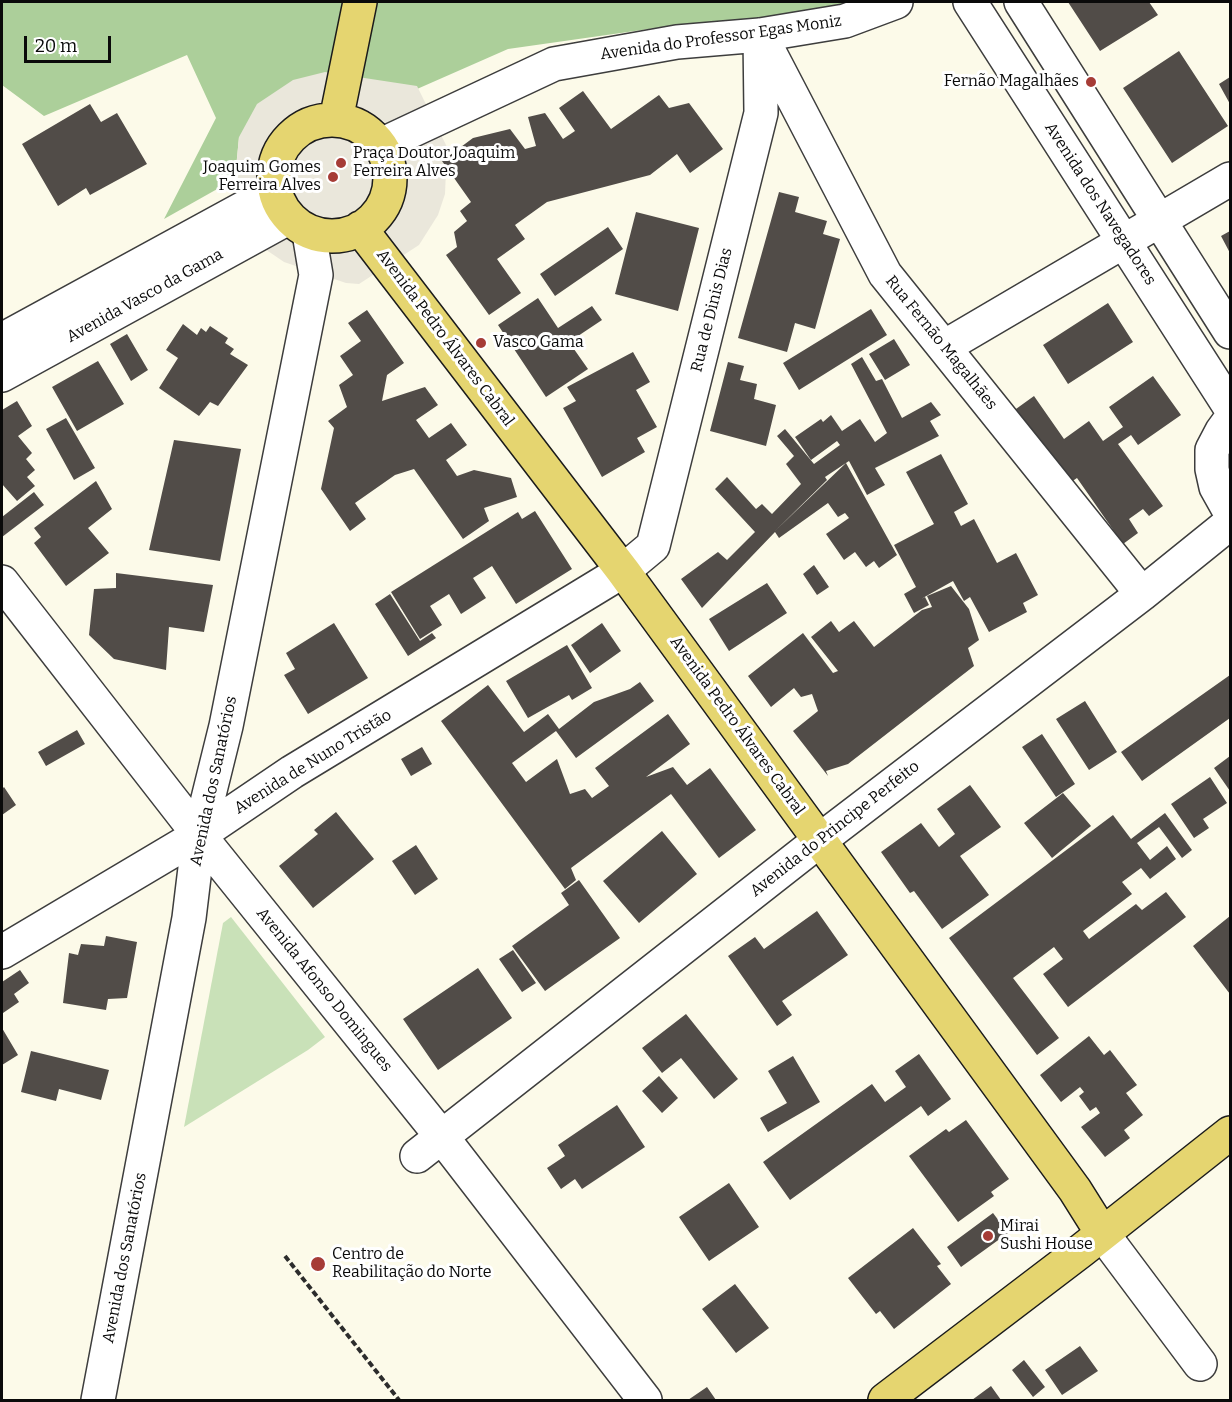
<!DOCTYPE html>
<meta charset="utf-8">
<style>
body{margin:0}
#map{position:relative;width:1232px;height:1402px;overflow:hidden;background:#fcfae9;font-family:Bitter,serif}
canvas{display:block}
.frame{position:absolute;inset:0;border:3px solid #0a0a0a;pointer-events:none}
.scale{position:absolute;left:24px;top:36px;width:87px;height:27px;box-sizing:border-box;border:3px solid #0a0a0a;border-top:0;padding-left:8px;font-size:18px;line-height:21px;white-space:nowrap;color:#0a0a0a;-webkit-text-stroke:4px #fff;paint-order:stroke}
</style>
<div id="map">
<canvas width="1232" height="1402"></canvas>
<div class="frame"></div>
<div class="scale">20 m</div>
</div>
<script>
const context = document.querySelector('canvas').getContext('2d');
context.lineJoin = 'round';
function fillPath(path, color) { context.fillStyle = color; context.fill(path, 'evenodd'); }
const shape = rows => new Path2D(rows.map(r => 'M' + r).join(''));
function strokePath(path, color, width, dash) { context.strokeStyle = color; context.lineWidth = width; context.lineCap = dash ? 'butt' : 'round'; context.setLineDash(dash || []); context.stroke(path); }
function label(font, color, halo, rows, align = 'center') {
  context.font = font + ' Bitter,serif'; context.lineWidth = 6; context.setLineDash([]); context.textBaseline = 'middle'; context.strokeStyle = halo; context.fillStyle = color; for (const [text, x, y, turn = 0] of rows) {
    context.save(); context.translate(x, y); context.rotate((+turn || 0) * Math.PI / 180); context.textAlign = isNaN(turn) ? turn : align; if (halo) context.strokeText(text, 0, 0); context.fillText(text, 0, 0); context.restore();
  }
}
const green = shape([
 [231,917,325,1037,308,1050,184,1127,223,923]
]);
const forest = shape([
 [2,2,863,2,775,17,684,24,508,49,317,133,239,137,235,179,164,219,216,118,187,55,44,116,2,85]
]);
const plaza = shape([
 [325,72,417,86,447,147,445,194,438,215,419,245,359,284,346,283,284,262,262,247,235,179,239,137,257,104,293,80]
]);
const building = shape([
 [1068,2,1149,2,1158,15,1100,51],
 [1179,51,1228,126,1172,163,1123,88],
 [1230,77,1230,104,1219,84],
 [583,91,611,129,659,95,669,108,689,103,723,149,690,173,677,154,650,175,547,202,515,225,525,239,497,259,521,293,489,315,446,255,457,247,454,232,467,221,460,211,471,202,442,161,473,138,510,129,525,149,536,146,528,117,545,113,563,139,575,131,559,108],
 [90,104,101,122,117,113,147,164,90,195,86,188,58,206,22,144],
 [779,192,799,197,795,212,827,221,823,234,840,239,815,329,795,323,787,352,738,338],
 [636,212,699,228,678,311,615,294],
 [608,227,623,249,555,296,540,274],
 [1230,231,1230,253,1221,236],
 [538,298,558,328,592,306,602,320,569,342,588,369,546,397,498,325],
 [1108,303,1133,342,1068,384,1043,345],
 [871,309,887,335,799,390,783,363],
 [367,310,404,363,387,375,382,401,425,387,438,405,416,420,429,438,451,423,467,445,446,460,457,476,474,470,511,478,517,497,484,508,489,521,463,539,414,469,395,475,355,503,366,519,350,531,321,489,334,428,328,421,347,407,339,385,353,375,340,356,361,341,348,323],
 [183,324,197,335,201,328,206,332,210,326,228,338,225,343,234,349,230,354,248,365,218,406,210,402,199,416,159,388,178,358,166,350],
 [127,334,148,370,131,381,110,344],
 [894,339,910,365,885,380,869,354],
 [633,352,650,382,636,390,657,427,637,438,645,452,602,477,563,408,576,401,567,387],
 [862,357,876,381,882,379,902,418,931,402,941,415,930,421,939,436,875,468,885,485,867,495,849,461,825,477,827,480,775,531,846,463,897,555,879,568,874,561,866,567,855,552,844,560,826,534,849,518,845,513,838,517,828,503,779,538,775,532,702,608,681,579,718,552,727,560,755,532,715,489,727,477,756,509,762,504,772,514,801,484,786,464,794,456,777,436,785,429,814,464,840,445,837,441,811,460,795,437,821,419,823,422,831,415,842,431,860,419,875,442,887,433,851,364],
 [98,361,124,404,77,431,52,387],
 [728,362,744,366,740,380,757,384,754,399,776,405,766,446,710,431],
 [1153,376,1181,415,1138,445,1131,435,1118,444,1163,506,1149,516,1143,509,1129,519,1138,533,1123,544,1077,478,1062,488,1009,414,1034,396,1064,439,1089,421,1103,441,1123,427,1109,407],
 [17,401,32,426,18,436,32,453,26,459,35,470,27,477,35,486,17,501,2,484,2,410],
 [66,418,95,468,74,480,46,429],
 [174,440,241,449,220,561,149,550],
 [941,454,968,504,954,512,961,526,974,519,997,563,1016,553,1038,595,1023,603,1027,612,989,632,970,597,964,601,953,581,921,599,925,597,929,605,914,613,904,594,916,587,894,545,934,524,906,472],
 [96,481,112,509,88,528,109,553,66,586,34,543,41,537,34,528],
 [34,492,44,505,2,537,2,517],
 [535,511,572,569,516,604,492,566,473,578,486,598,461,614,449,594,430,606,442,625,420,639,391,592,518,512,522,519],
 [814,565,829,587,817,595,803,574],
 [116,573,213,585,204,632,169,627,166,670,114,659,89,635,94,589,116,588],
 [767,583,787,613,729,651,709,619],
 [951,586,969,609,979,640,968,648,974,666,848,764,826,771,828,776,793,731,818,711,812,694,801,697,794,688,771,707,748,676,803,633,833,673,838,671,811,637,831,621,839,632,854,621,874,647,922,610,932,607,927,596],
 [390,594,420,641,432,633,436,638,408,656,375,604],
 [334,623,368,678,308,714,284,675,295,669,286,653],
 [602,623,621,651,590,673,571,645],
 [567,645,592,688,572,700,569,695,528,718,506,681],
 [1230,675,1230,718,1142,781,1121,752],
 [640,682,654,701,576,758,556,731,512,763,526,782,557,759,570,794,585,789,592,798,609,786,595,768,668,714,690,744,646,777,673,767,687,785,710,768,756,830,719,858,671,794,571,868,576,880,565,889,441,721,488,685,524,732,548,714,559,729,594,702,630,689],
 [1085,701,1117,752,1089,770,1056,719],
 [77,730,85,744,46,766,38,752],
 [1042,734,1075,784,1056,797,1022,747],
 [422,747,432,764,411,776,401,759],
 [1230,756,1230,791,1214,768],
 [1210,777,1227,803,1203,819,1209,828,1194,838,1171,804],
 [970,785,1001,827,960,856,989,895,942,929,914,891,910,893,881,852,921,823,939,847,955,834,937,809],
 [4,787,16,805,2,815,2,789],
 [1063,793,1091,826,1052,858,1024,823],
 [336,812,374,859,313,908,279,866,318,834,314,830],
 [1165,813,1192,850,1182,858,1159,827,1137,843,1150,860,1167,846,1176,859,1150,879,1141,868,1122,882,1132,894,1083,931,1089,939,1136,904,1142,910,1166,892,1186,917,1068,1007,1043,974,1063,959,1054,947,1013,978,1059,1038,1037,1055,949,938,1113,815,1131,839],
 [662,831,697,874,639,923,603,881],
 [416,845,438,879,415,895,392,861],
 [579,880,620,938,545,991,512,946,569,905,561,893],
 [817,911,848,955,782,1001,792,1015,777,1026,728,956,755,937,764,949],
 [1230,916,1230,994,1193,946],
 [106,936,137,942,127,998,108,999,106,1010,63,1003,69,953,78,955,81,944,104,946],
 [513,950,536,983,522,992,499,959],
 [478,968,512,1018,438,1070,403,1019],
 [20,970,29,983,14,994,19,1002,3,1013,2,982],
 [686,1014,738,1079,714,1099,681,1058,662,1073,642,1048],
 [2,1028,18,1055,2,1065],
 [1089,1036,1104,1055,1110,1050,1137,1085,1126,1093,1143,1115,1124,1130,1130,1138,1105,1157,1081,1127,1100,1113,1096,1107,1090,1111,1079,1096,1084,1092,1080,1087,1061,1102,1040,1075],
 [31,1051,109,1070,101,1100,59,1089,56,1101,21,1092],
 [919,1054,951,1099,928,1116,921,1106,790,1200,763,1162,872,1084,885,1102,906,1087,895,1071],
 [793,1056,820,1102,768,1132,760,1118,787,1103,768,1071],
 [659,1076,678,1098,662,1113,642,1091],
 [617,1105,645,1147,582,1189,575,1179,561,1189,547,1168,565,1156,558,1145],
 [966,1120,1009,1179,991,1192,994,1196,958,1222,909,1156,946,1129,949,1132],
 [729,1183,759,1227,709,1261,679,1217],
 [993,1213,1008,1233,961,1267,947,1247],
 [913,1228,941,1264,937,1266,951,1284,894,1329,880,1311,876,1314,848,1278],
 [735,1284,769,1328,736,1353,702,1309],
 [1080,1346,1098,1371,1062,1395,1045,1370],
 [1024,1360,1045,1387,1033,1397,1012,1370],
 [991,1386,1001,1400,972,1400],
 [707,1387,716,1400,688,1400]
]);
const path = shape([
 [285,1256,399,1400]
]);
const minor = shape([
 [970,2,1230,407],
 [1021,2,1230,332],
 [764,42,885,274,1142,594],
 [381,145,554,64,677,42,760,35,845,21,896,2],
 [2,340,275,191],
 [944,347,1230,179],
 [2,375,288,218],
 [1230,420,1222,431,1212,450,1212,469,1216,487,1230,512],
 [2,582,199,835,442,1137,645,1400],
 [2,952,199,835,292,772,623,571,653,546,761,113,760,35],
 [417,1156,820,840,1142,594,1230,523],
 [1102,1233,1200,1364],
 [98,1400,189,918,199,835,226,726,316,275,309,233]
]);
const major = shape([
 '274 178a58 58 0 1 1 116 0a58 58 0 1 1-116 0Z',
 [336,120,360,2],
 [360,228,623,571,1075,1190,1102,1233],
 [885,1400,1082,1250,1230,1133]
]);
const markers = [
 [1091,82,6,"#a63c36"],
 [341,163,6,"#a63c36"],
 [333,177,6,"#a63c36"],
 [481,343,6,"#a63c36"],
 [988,1236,6,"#a63c36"],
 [318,1264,8,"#a63c36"]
];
const streetNames = [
 ["Avenida do Professor Egas Moniz",721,38,-8],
 ["Avenida dos Navegadores",1100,204,57],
 ["Avenida Vasco da Gama",145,296,-29],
 ["Rua de Dinis Dias",712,310,-76],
 ["Avenida Pedro Álvares Cabral",445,338,53],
 ["Rua Fernão Magalhães",941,343,51],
 ["Avenida Pedro Álvares Cabral",737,726,54],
 ["Avenida de Nuno Tristão",313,762,-32],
 ["Avenida dos Sanatórios",214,781,-78],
 ["Avenida do Principe Perfeito",835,829,-38],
 ["Avenida Afonso Domingues",324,990,51],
 ["Avenida dos Sanatórios",125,1258,-79]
];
const poiNames = [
 ["Fernão Magalhães",1079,82,"right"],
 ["Praça Doutor Joaquim",353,154],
 ["Ferreira Alves",353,172],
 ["Joaquim Gomes",321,168,"right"],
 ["Ferreira Alves",321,186,"right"],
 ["Vasco Gama",493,343],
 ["Mirai",1000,1227],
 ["Sushi House",1000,1245],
 ["Centro de",332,1255],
 ["Reabilitação do Norte",332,1273]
];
fillPath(green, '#c9e1b8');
fillPath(forest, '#accf9a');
fillPath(plaza, '#eae7db');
fillPath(building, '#514c48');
strokePath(minor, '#3d3d3d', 36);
strokePath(major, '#1b1b1b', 36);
strokePath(path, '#2c2c2c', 4, [6, 3]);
strokePath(minor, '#fff', 33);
strokePath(major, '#e5d570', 33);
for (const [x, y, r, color] of markers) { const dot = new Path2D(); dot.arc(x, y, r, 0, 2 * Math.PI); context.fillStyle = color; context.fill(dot); strokePath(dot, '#fff', 2); }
label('16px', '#0a0a0a', '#fff', streetNames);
label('16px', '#0a0a0a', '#fff', poiNames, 'left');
</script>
